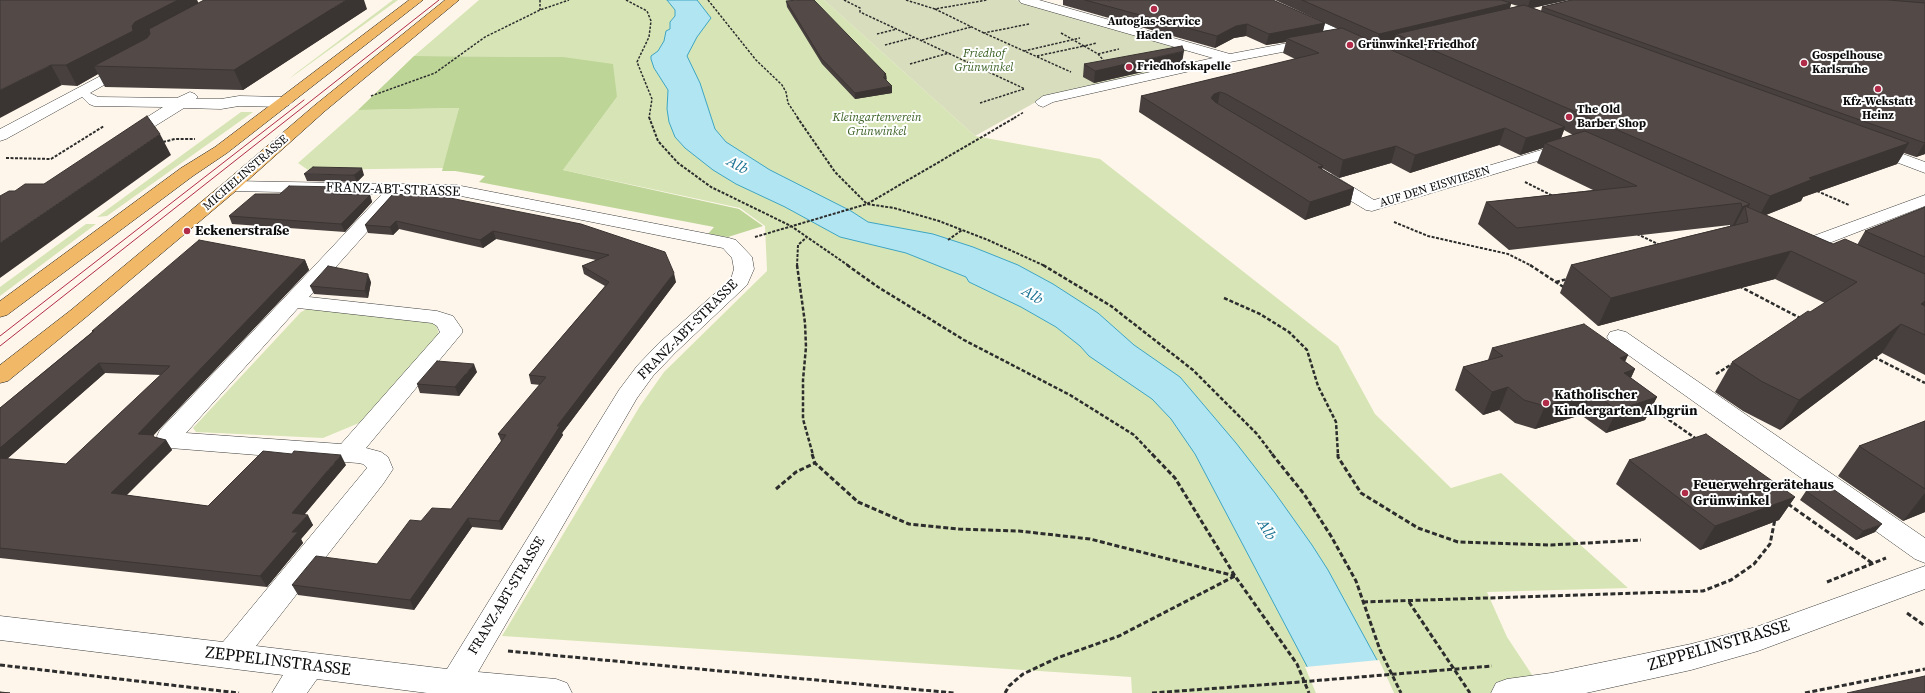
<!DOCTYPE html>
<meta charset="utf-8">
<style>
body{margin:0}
canvas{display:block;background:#fef6ea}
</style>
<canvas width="1925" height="693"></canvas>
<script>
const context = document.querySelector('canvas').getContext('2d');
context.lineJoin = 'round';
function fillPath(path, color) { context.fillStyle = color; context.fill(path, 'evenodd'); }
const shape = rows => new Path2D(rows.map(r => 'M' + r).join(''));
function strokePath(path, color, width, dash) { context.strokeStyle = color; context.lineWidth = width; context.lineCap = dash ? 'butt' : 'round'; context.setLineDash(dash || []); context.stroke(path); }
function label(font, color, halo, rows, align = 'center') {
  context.font = font + ' "Source Serif 4",serif'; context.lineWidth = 4; context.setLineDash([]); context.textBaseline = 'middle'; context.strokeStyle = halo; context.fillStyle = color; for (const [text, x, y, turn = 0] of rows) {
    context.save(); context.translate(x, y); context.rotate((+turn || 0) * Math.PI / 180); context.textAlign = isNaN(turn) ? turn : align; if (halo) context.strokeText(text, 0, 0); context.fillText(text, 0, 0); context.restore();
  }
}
const green = shape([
 [393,0,398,0,289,79,296,73],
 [479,0,824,0,975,136,1100,159,1338,346,1375,414,1451,488,1501,473,1628,588,1487,592,1507,637,1544,693,1132,693,1131,677,502,636,640,406,664,372,767,271,765,226,740,208,563,170,617,97,563,57,414,56],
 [459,108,444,168,308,170,298,163,358,110],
 [241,112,253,112,107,216,97,217],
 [86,224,96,224,0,296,0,287],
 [307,309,435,322,440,337,371,418,323,438,196,432,193,428,301,312]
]);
const forest = shape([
 [414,56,563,57,613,64,617,97,563,170,739,209,763,226,728,237,708,234,714,227,479,182,485,176,455,171,442,171,459,108,358,110]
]);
const cemetery = shape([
 [824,0,1016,0,1192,50,1142,60,1161,72,1043,98,975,136]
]);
const water = shape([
 [667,0,697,0,711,18,697,37,687,56,700,83,715,129,726,142,770,170,851,211,868,222,933,234,973,247,1018,265,1053,284,1098,313,1134,345,1180,377,1236,443,1275,493,1312,545,1328,570,1377,660,1392,693,1310,672,1195,454,1171,419,1152,399,1089,356,1080,346,1056,327,1021,307,969,282,966,277,906,253,840,237,785,207,736,184,713,170,685,148,675,137,669,122,667,109,668,90,654,68,651,59,651,56,658,51,664,41,666,31,670,29,670,22,675,16,675,10,667,0]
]);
const pier = shape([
 [1379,660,1394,693,1316,693,1305,667]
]);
const pathFar3 = shape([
 [540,0,540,10],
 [626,0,647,11,651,21,649,37,637,62,652,99,649,118],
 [708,0,756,60,782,85,786,92,788,103,798,118],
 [844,0,860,8,860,12,1025,89],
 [906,0,935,9,987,0],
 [935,9,984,33],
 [1029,24,984,33,1071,72],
 [1061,33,1084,46,1097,43],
 [877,34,897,29],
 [922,40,971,27],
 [885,45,915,37],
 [1024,51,1080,38],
 [1098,54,1119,49],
 [1037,56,1084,46,1098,54,1105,62],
 [910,64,949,53],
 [371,96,435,73,485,37,540,10,569,0],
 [980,103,1024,89],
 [1014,118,1024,112]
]);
const pathFar2 = shape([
 [649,117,658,141,678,163,711,187,791,226,849,266],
 [797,117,835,172,867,204,894,208,939,221,988,240,1045,266],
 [163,142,175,139,195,139],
 [6,158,51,159,104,126],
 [1525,182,1553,196],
 [1817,191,1849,205],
 [1394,222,1428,236,1508,254,1532,266],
 [1637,234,1660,245],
 [755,237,867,204,1016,117],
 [948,240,962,230],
 [797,266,798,245,807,237]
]);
const pathFar1 = shape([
 [797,265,805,323,806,347,803,380,803,419,813,455],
 [847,265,878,287,964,340,1070,395,1134,435,1153,455],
 [1043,265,1111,306,1193,370,1257,434,1273,455],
 [1530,265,1565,288],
 [1556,282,1567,279],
 [1739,286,1802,319],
 [1224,298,1260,314,1289,332,1307,350,1318,386,1336,422,1338,455],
 [1874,357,1925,383],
 [1716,374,1732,364],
 [1649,406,1698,440]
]);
const path = shape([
 [812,454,815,463,858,502,909,524,959,529,1019,531,1090,539,1235,576],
 [1152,454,1175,478,1235,576,1297,664,1309,693],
 [1272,454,1304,494,1331,536,1356,581,1380,650,1401,693],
 [1338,454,1338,457,1361,493,1418,528,1458,542,1551,545,1641,540],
 [776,489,796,472,815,463],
 [1788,504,1872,563],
 [1827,582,1886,558],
 [1363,602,1703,591,1731,580,1754,564,1770,544,1775,519],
 [1409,602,1470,693],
 [1907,613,1925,626],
 [508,651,954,693],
 [0,665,239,693],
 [1432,671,1492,666],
 [1005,693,1009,686,1023,674,1057,658,1119,636,1235,576],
 [1152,693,1287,683],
 [1805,693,1925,669]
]);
const minor = shape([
 [1019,0,1039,0,1230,54,1314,38,1319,39,1321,42,1319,45,1314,46,1230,62,1053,102,1043,107,1038,105,1035,102,1043,96,1213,58,1021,3,1019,0],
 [1255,0,1271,0,1362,39,1364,42,1362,45,1352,45,1257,3,1255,0],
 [1423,36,1428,37,1430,40,1428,43,1376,55,1371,54,1369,51,1371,48,1423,36],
 [127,62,132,63,134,66,132,69,90,93,98,97,177,98,190,92,195,94,198,97,196,99,221,99,239,96,284,97,289,99,292,102,289,105,284,107,239,106,221,109,184,108,131,141,125,143,119,141,117,138,119,135,163,107,94,106,89,104,82,97,6,139,0,141,0,129,127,62],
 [1568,142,1574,144,1576,147,1574,150,1372,211,1366,210,1321,183,1318,179,1321,175,1327,174,1333,175,1374,200,1568,142],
 [1873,143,1925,162,1925,173,1867,151,1865,148,1867,145,1873,143],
 [231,181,456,185,729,238,736,240,752,257,754,269,747,285,675,353,653,376,637,398,478,672,556,679,567,683,572,693,427,693,317,679,307,693,272,693,283,675,0,640,0,616,223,642,367,468,363,464,358,463,170,448,161,446,158,440,157,436,160,430,382,194,231,191,225,190,222,186,225,182,231,181],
 [401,194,456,195,723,248,732,258,734,269,731,279,659,343,637,366,619,390,447,669,256,646,383,484,393,469,388,457,381,452,366,448,462,333,462,329,453,316,437,311,309,297,401,194],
 [298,308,432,323,437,326,440,332,341,444,186,433,298,308],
 [1925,195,1925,206,1811,250,1804,252,1797,250,1794,246,1797,242,1925,195],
 [1618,330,1626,332,1925,538,1925,563,1915,559,1610,342,1607,337,1610,332,1618,330],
 [1925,566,1925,589,1758,651,1691,670,1586,693,1491,693,1496,683,1507,679,1551,673,1691,644,1756,627,1925,566]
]);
const major = shape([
 [409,0,423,0,227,153,193,176,7,315,0,317,0,301,181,168,215,147,409,0],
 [445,0,459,0,325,111,237,190,85,318,8,381,0,383,0,365,71,310,225,182,315,105,445,0]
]);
const tram = shape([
 [0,336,304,100],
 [0,346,439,0]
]);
const pathBridge = shape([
 [1287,683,1432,671]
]);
const wall = shape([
 [0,0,197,0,198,3,367,9,243,90,105,87,98,74,77,86,62,85],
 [1061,0,1111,0,1109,1,1325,23,1323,31,1338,29,1275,0,1568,0,1533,8,1541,11,1542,7,1571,0,1925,0,1925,154,1916,157,1904,153,1897,164,1803,197,1801,201,1766,215,1833,244,1857,245,1865,231,1925,207,1925,375,1882,353,1780,430,1743,411,1715,392,1732,362,1825,303,1775,279,1598,326,1560,293,1571,265,1730,226,1730,225,1509,250,1478,224,1486,202,1593,190,1537,163,1543,148,1520,155,1499,145,1410,173,1391,163,1339,178,1322,168,1322,169,1354,188,1350,205,1305,220,1139,112,1141,96,1295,59,1283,53,1286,42,1266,45,1246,36,1234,38,1215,48,1063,5,1063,0],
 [1511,4,1518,6,1510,8],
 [1395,41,1392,50,1380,45],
 [1564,130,1573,135,1561,138],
 [786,1,886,74,886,80,892,93,855,99,822,64,787,7],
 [1182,63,1094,83,1083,77,1084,64],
 [304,174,364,175,357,182,307,181],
 [343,194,370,195,372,202,345,232,232,224,229,216],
 [393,194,581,224,676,282,562,433,563,435,502,530,472,527,414,610,298,595,292,585,377,564,421,521,451,509,501,441,498,434,540,385,531,384,529,375,605,286,584,274,582,266,596,260,496,239,483,248,399,229,393,235,368,233,365,225],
 [305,260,309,270,153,436,154,437,166,440,172,450,126,495,208,506,346,465,305,514,313,525,301,539,303,543,267,587,0,558,0,408,92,332,92,331],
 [105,373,161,375,66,464,7,459],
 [371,282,368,298,314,294,310,286],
 [1492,348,1628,355,1625,362,1635,369,1631,378,1657,397,1645,420,1606,433,1581,415,1535,429,1515,423,1499,410,1483,415,1455,390,1463,367,1488,360],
 [477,372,459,396,420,393,417,384],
 [1925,421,1925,512,1903,521,1838,476,1859,446],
 [1629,460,1795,497,1779,520,1700,550,1616,484],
 [1806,491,1875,532,1856,540,1800,500]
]);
const shadedWall = shape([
 [178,0,197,0,202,11,94,66,98,74,77,86,66,65,135,22],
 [346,0,364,0,367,9,243,90,234,70],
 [1530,0,1568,0,1527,9],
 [1511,3,1508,15,1396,34,1395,41,1376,45,1379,34],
 [1325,23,1322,34,1286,38,1286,42,1266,45,1269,34],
 [1247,24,1246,36,1234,38,1215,48,1217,36,1236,26],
 [1184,51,1182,63,1094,83,1095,71],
 [51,65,62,85,0,118,0,90],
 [884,74,886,74,887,80,883,77],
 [892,86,892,93,855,99,855,93],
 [1220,92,1217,108,1211,98,1214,94],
 [1565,127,1559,144,1545,143,1543,148,1520,155,1526,138],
 [1505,128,1499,145,1410,173,1415,155],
 [160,134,171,155,0,278,0,243],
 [1909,143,1897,164,1803,197,1801,201,1758,218,1770,196,1809,178],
 [1925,143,1925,154,1916,157,1924,144],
 [1396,146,1391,163,1339,178,1343,160],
 [1323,166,1319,183,1318,167],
 [362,168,364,175,357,182,354,175],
 [340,187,343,195,333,194],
 [1354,188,1350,205,1305,220,1310,202],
 [370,195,372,202,345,232,341,224],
 [1750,204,1746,211,1745,206,1734,227,1731,229,1742,207],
 [396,221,399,229,393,235,390,227],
 [493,231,496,239,483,248,480,240],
 [1791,251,1775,279,1598,326,1611,298],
 [305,260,309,270,145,444,138,434],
 [674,273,676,282,562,433,563,435,502,530,499,521,557,426],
 [368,274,371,282,368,298,365,291],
 [1925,301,1925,316,1921,304],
 [1901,324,1882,353,1780,430,1799,400],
 [1628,355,1617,377,1620,358],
 [99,363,105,373,0,465,0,448],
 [474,364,477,372,459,396,455,387],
 [1635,369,1624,392,1624,373],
 [1508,387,1499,410,1483,415,1492,392],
 [1592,392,1581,415,1535,429,1545,406],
 [1657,397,1645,420,1606,433,1617,410],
 [166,440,172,450,118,504,111,493],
 [341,455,346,465,297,523,292,513],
 [1925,493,1925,512,1903,521],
 [1795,497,1779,520,1700,550,1715,526],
 [308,515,313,525,301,539,303,543,267,587,260,576,292,532],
 [468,518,472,527,414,610,410,600],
 [1882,524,1875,532,1856,540,1863,531]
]);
const building = shape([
 [0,0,178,0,135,22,132,26,133,31,66,65,51,65,0,90,0,0],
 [204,0,346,0,234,70,94,66,147,38,150,34,149,29,204,0],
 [798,0,814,0,886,74,884,74,886,77,883,77,892,86,855,93,821,58,786,1,798,0],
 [1085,0,1108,0,1109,1,1113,0,1273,0,1325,23,1269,34,1247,24,1236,26,1217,36,1085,0],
 [1302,0,1501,0,1511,3,1379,34,1302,0],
 [1571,0,1888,0,1925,3,1925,143,1542,7,1571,0],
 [1524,5,1909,143,1809,178,1813,179,1770,196,1396,34,1524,5],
 [1342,28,1565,127,1526,138,1505,128,1415,155,1396,146,1343,160,1226,94,1220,92,1214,94,1211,98,1215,102,1323,166,1318,167,1354,188,1310,202,1141,96,1319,53,1286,38,1342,28],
 [1182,46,1184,51,1095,71,1084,64,1182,46],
 [147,116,160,134,0,243,0,196,9,191,15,191,25,184,44,184,147,116],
 [1585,131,1750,204,1742,207,1741,203,1517,228,1486,202,1637,186,1545,143,1585,131],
 [313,167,362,168,354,175,304,174,313,167],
 [289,186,340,187,333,194,370,195,341,224,229,216,255,194,280,194,289,186],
 [393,194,450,198,581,224,665,252,674,273,557,426,560,426,499,521,468,518,410,600,292,585,316,556,377,564,410,520,421,521,432,508,451,509,506,435,498,434,546,377,529,375,609,282,582,266,609,255,493,231,480,240,396,221,390,227,365,225,393,194],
 [1745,206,1833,244,1845,239,1925,274,1925,301,1921,304,1925,306,1925,335,1901,324,1799,400,1761,381,1732,362,1808,311,1810,312,1857,282,1791,251,1611,298,1571,265,1748,222,1745,206],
 [1925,207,1925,257,1865,231,1925,207],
 [199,240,305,260,138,434,153,435,154,437,166,440,111,493,208,506,263,451,292,454,294,451,341,455,292,513,308,515,292,532,298,532,260,576,0,548,0,458,66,464,170,366,99,363,0,448,0,408,94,331,92,331,199,240],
 [328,266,368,274,365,291,310,286,328,266],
 [1584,324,1628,355,1620,358,1635,369,1624,373,1657,397,1617,410,1592,392,1545,406,1524,400,1508,387,1492,392,1463,367,1503,356,1492,348,1584,324],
 [437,361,474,364,455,387,417,384,437,361],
 [1925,421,1925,489,1859,446,1925,421],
 [1706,434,1795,497,1715,526,1629,460,1706,434],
 [1826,484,1882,524,1863,531,1806,491,1826,484],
 [1925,676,1925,693,1847,693,1925,676],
 [0,692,10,693,0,693,0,692]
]);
const markers = [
 [1154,9,4,"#b12c49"],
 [1350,45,4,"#b12c49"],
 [1804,63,4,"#b12c49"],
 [1129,67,4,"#b12c49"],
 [1878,89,4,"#b12c49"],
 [1569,117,4,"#b12c49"],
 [187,231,4,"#b12c49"],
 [1546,403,4,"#b12c49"],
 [1685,493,4,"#b12c49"]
];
const farPoinames = [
 ["Autoglas-Service",1154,22,"center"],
 ["Haden",1154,36,"center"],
 ["Grünwinkel-Friedhof",1358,45],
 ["Gospelhouse",1812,56],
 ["Karlsruhe",1812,70],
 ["Friedhofskapelle",1137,67],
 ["Kfz-Wekstatt",1878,102,"center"],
 ["Heinz",1878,116,"center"],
 ["The Old",1577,110],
 ["Barber Shop",1577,124]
];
const farParknames = [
 ["Friedhof",984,54],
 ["Grünwinkel",984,68],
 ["Kleingartenverein",877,118],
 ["Grünwinkel",877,132]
];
const farStreetnames = [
 ["MICHELINSTRASSE",246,173,-41],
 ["AUF DEN EISWIESEN",1435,187,-17]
];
const streetNames = [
 ["FRANZ-ABT-STRASSE",393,190,2],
 ["FRANZ-ABT-STRASSE",688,330,-45],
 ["FRANZ-ABT-STRASSE",507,596,-59]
];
const poiNames = [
 ["Eckenerstraße",195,231],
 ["Katholischer",1554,395],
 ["Kindergarten Albgrün",1554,411],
 ["Feuerwehrgerätehaus",1693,485],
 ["Grünwinkel",1693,501]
];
const waterNames = [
 ["Alb",737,166,30],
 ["Alb",1032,296,32],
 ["Alb",1266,530,60]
];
const nearStreetnames = [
 ["ZEPPELINSTRASSE",1719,646,-16],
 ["ZEPPELINSTRASSE",278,662,7]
];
fillPath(green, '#d7e5b6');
fillPath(forest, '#bdd597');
fillPath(cemetery, '#d8ddbd');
fillPath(water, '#b2e5f2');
strokePath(water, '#3da5c4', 1);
fillPath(pier, '#fef6ea');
strokePath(minor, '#3e3e3e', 1);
strokePath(major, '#1c1c1c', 1);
strokePath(pathFar3, '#2d2d2d', 1.5, [2.5, 1.5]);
strokePath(pathFar2, '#2d2d2d', 2, [3, 1.5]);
strokePath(pathFar1, '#2d2d2d', 2.5, [4, 2]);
strokePath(path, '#2d2d2d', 3, [5, 2.5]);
fillPath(minor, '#fff');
fillPath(major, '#f0b867');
strokePath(tram, '#b12c49', 1);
strokePath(pathBridge, '#2d2d2d', 3, [5, 2.5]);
fillPath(wall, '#47403e');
fillPath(shadedWall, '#3a3432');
fillPath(building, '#534a48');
strokePath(building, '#3a3432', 1);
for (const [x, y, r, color] of markers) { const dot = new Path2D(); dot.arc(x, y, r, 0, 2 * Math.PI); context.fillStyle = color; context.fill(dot); strokePath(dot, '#fff', 1.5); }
label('bold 12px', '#0b0b0b', '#fff', farPoinames, 'left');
label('italic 12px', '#375e20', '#fff', farParknames);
label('12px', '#0b0b0b', '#fff', farStreetnames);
label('14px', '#0b0b0b', '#fff', streetNames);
label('bold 14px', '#0b0b0b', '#fff', poiNames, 'left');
label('italic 15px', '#1d7494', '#fff', waterNames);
label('17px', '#0b0b0b', '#fff', nearStreetnames);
</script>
